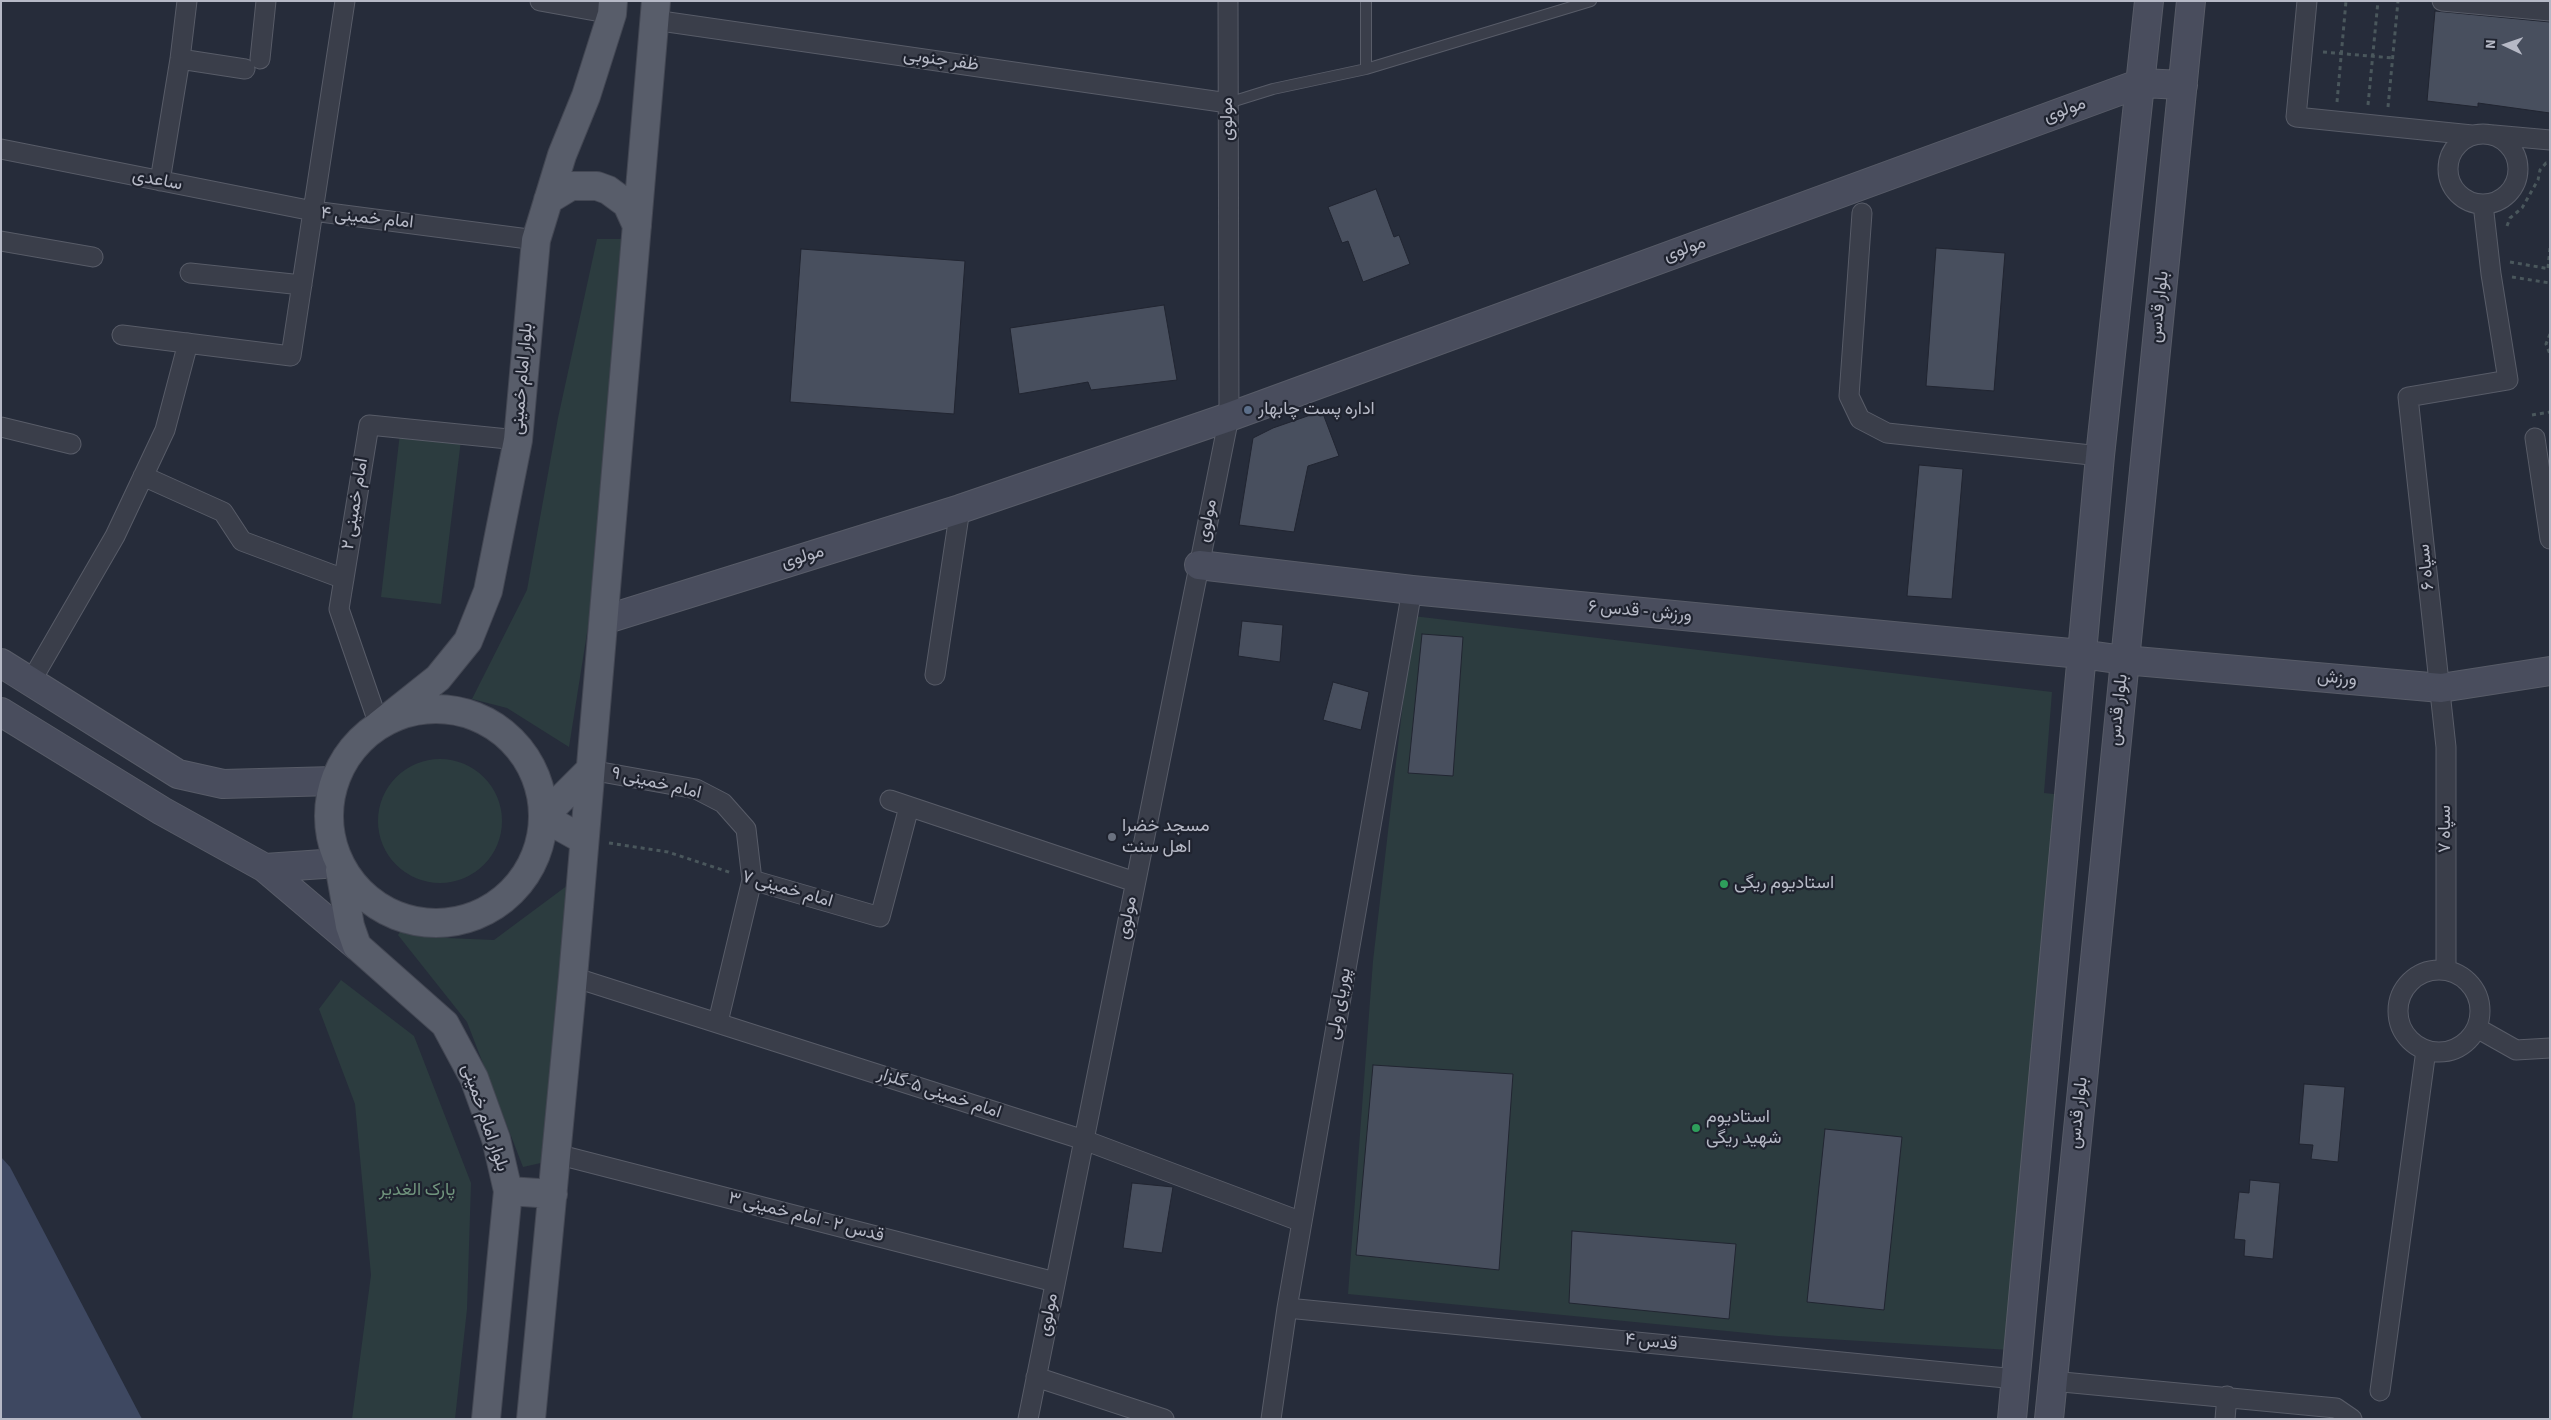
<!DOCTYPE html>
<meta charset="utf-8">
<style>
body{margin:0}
#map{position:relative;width:2551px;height:1420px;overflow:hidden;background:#262c3a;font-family:"Source Sans 3",sans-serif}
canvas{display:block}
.frame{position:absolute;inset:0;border:2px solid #b6b9c6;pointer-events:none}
.north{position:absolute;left:2481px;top:20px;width:50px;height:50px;-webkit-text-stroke:4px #1f232f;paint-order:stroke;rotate:273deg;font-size:14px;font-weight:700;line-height:20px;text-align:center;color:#b6b9c6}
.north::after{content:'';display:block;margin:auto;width:18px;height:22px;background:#b6b9c6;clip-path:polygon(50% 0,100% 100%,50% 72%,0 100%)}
</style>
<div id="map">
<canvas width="2551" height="1420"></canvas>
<div class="frame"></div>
<div class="north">N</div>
</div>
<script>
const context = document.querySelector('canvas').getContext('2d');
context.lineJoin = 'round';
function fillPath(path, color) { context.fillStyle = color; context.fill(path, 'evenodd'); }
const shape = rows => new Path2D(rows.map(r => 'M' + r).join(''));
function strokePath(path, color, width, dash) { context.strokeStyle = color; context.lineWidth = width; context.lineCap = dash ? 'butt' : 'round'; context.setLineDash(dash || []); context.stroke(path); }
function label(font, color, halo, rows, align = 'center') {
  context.font = font + ' "Source Sans 3",Vazirmatn,sans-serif'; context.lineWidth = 4.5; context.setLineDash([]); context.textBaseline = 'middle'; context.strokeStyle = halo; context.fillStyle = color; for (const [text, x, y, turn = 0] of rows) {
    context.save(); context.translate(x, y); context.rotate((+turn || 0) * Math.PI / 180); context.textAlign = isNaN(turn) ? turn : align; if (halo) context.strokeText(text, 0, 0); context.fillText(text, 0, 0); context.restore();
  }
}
const green = shape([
 [597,239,632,239,593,595,569,747,507,708,472,699,527,590,558,418],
 [400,433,461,440,441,604,381,597],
 [1413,616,2052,692,2044,793,2063,795,2010,1350,1778,1336,1348,1294,1373,961],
 '378 821a62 62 0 1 1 124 0a62 62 0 1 1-124 0Z',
 [568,885,545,1162,523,1167,467,1022,398,935,404,926,447,938,494,940],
 [341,980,414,1036,471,1183,467,1309,455,1419,352,1419,371,1275,355,1104,319,1009]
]);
const water = shape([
 [1,1157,10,1167,142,1419,1,1419]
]);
const building = shape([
 [2435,11,2550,22,2550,113,2478,103,2478,107,2427,101,2435,11],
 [1376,189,1394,237,1399,235,1410,264,1363,282,1348,241,1342,243,1328,207,1376,189],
 [1936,248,2005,253,1994,391,1926,386,1936,248],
 [801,249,965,261,954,414,790,402,801,249],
 [1164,305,1177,380,1091,390,1088,382,1019,394,1010,328,1164,305],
 [1322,411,1339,456,1308,466,1294,532,1239,525,1253,438,1273,428,1322,411],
 [1919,465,1963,469,1952,599,1907,596,1919,465],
 [1242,621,1283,625,1280,662,1238,656,1242,621],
 [1422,634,1463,637,1453,776,1408,773,1422,634],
 [1333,682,1369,692,1361,730,1323,720,1333,682],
 [1373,1065,1513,1074,1499,1270,1356,1255,1373,1065],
 [2304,1084,2345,1087,2338,1162,2311,1159,2313,1145,2299,1144,2304,1084],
 [1825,1129,1902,1137,1884,1310,1807,1302,1825,1129],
 [2250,1180,2280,1183,2273,1259,2244,1256,2245,1240,2234,1239,2239,1192,2249,1193,2250,1180],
 [1132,1183,1173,1187,1162,1253,1123,1248,1132,1183],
 [1572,1231,1736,1244,1729,1319,1569,1303,1572,1231]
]);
const path = shape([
 [2323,52,2393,58],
 [2337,102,2346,1],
 [2368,105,2378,1],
 [2388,107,2398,1],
 [2507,226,2510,218,2522,208,2538,180,2540,170,2546,163,2550,164],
 [2510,262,2550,269],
 [2548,268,2550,248],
 [2512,277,2550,283],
 [2550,334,2546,344,2550,354],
 [2532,415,2550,412],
 [609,843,668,852,732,873]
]);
const lane = shape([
 [1366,1,1366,69],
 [1228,103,1273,89,1366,69,1591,1]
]);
const street = shape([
 [540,1,612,14],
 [2307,1,2296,117,2472,135],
 [2442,1,2550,11],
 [654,20,1228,103],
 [180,59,245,69],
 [260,59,266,1],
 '2448 169a35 35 0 1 1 70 0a35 35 0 1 1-70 0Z',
 [2494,135,2550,140],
 [1,149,313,211,345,1],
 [160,181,180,59,187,1],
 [1862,213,1849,396,1860,419,1887,433,2100,456],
 [1,241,93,257],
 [190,273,302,285],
 [122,335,291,356,313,211,536,240],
 [1,427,71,444],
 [2535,438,2550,539],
 [143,476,223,512,242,541,344,579],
 [935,675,960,509],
 [30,683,115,536,165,430,188,343],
 [379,725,339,609,369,425,518,440],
 [590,770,696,789,723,803,746,829,752,880,718,1022],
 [890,800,1135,882],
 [752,880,880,917,909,807],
 [2446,970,2446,747,2408,397,2508,380,2491,274,2483,204],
 '2398 1011a41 41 0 1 1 82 0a41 41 0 1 1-82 0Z',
 [573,977,1084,1140,1302,1222],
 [2477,1028,2516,1050,2550,1048],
 [556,1154,1055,1282],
 [1287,1308,2016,1379],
 [1036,1377,1164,1419],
 [2052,1381,2336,1408,2352,1419],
 [2380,1391,2426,1050],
 [1028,1419,1229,417,1228,1],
 [1271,1419,1287,1308,1412,590],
 [2225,1419,2227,1396]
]);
const secondary = shape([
 [1199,565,1412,590,2081,654,2124,660,2441,688,2550,671],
 [604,620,960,509,1229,417,2141,83,2183,85],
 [1,663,178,774,223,784,334,781],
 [1,712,162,811,265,868,338,863],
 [265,868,357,946],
 [2012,1419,2100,456,2149,1],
 [2049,1419,2191,1]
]);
const primary = shape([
 [548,200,571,186,597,186,608,190,627,204,637,226],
 '329 816a107 107 0 1 1 214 0a107 107 0 1 1-214 0Z',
 [379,725,438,678,468,641,488,591,518,440,536,240,562,155,586,96,612,14,613,1],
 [584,840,543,817,590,770],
 [340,870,350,926,357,946,445,1024,474,1078,496,1139,508,1191,486,1419],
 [508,1191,553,1194],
 [531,1419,573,977,656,1]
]);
const markers = [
 [1248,410,5,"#5c6f8a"],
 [1112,837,5,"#6b7280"],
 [1724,884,5,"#2e9e5b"],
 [1696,1128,5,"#2e9e5b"]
];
const streetNames = [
 ["ظفر جنوبی",941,61,8],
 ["مولوی",2065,111,-20],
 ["مولوی",1228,119,-90],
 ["ساعدی",157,181,11],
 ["امام خمینی ۴",367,219,6],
 ["مولوی",1685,250,-20],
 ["بلوار قدس",2160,307,-84],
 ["بلوار امام خمینی",523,379,-85],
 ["امام خمینی ۲",356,504,-81],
 ["مولوی",1208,521,-79],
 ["مولوی",803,558,-17],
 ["سپاه ۶",2427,567,-96],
 ["ورزش - قدس ۶",1640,612,5],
 ["ورزش",2337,679,5],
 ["بلوار قدس",2119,710,-84],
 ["امام خمینی ۹",656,784,13],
 ["سپاه ۷",2446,829,-90],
 ["امام خمینی ۷",787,890,16],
 ["مولوی",1128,918,-79],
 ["پوریای ولی",1340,1004,-80],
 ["امام خمینی ۵-گلزار",939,1094,18],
 ["بلوار قدس",2079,1113,-84],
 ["بلوار امام خمینی",484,1118,71],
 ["قدس ۲ - امام خمینی ۳",806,1218,14],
 ["مولوی",1049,1315,-79],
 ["قدس ۴",1651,1343,6]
];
const poiNames = [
 ["اداره پست چابهار",1258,410],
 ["مسجد خضرا",1122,827],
 ["اهل سنت",1122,848],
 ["استادیوم ریگی",1734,884],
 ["استادیوم",1706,1118],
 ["شهید ریگی",1706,1139]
];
const parkNames = [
 ["پارک الغدیر",417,1191]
];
fillPath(green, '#2c3c3f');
fillPath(water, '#3e4861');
fillPath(building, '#484f5e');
strokePath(building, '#212531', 1);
strokePath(lane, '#585c68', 12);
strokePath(street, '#585c68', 21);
strokePath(secondary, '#585c68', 30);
strokePath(primary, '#434753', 30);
strokePath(path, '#4a575c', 3, [4, 4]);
strokePath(lane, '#3a3e4a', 10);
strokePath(street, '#3a3e4a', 19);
strokePath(secondary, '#494d5d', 28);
strokePath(primary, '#585d6a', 28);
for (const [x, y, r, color] of markers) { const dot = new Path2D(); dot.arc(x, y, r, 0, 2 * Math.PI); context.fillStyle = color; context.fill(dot); strokePath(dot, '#1f232f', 2); }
label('18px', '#b6b9c6', '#1f232f', streetNames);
label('18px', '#b6b9c6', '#1f232f', poiNames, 'left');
label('18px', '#70947d', '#1f232f', parkNames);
</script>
